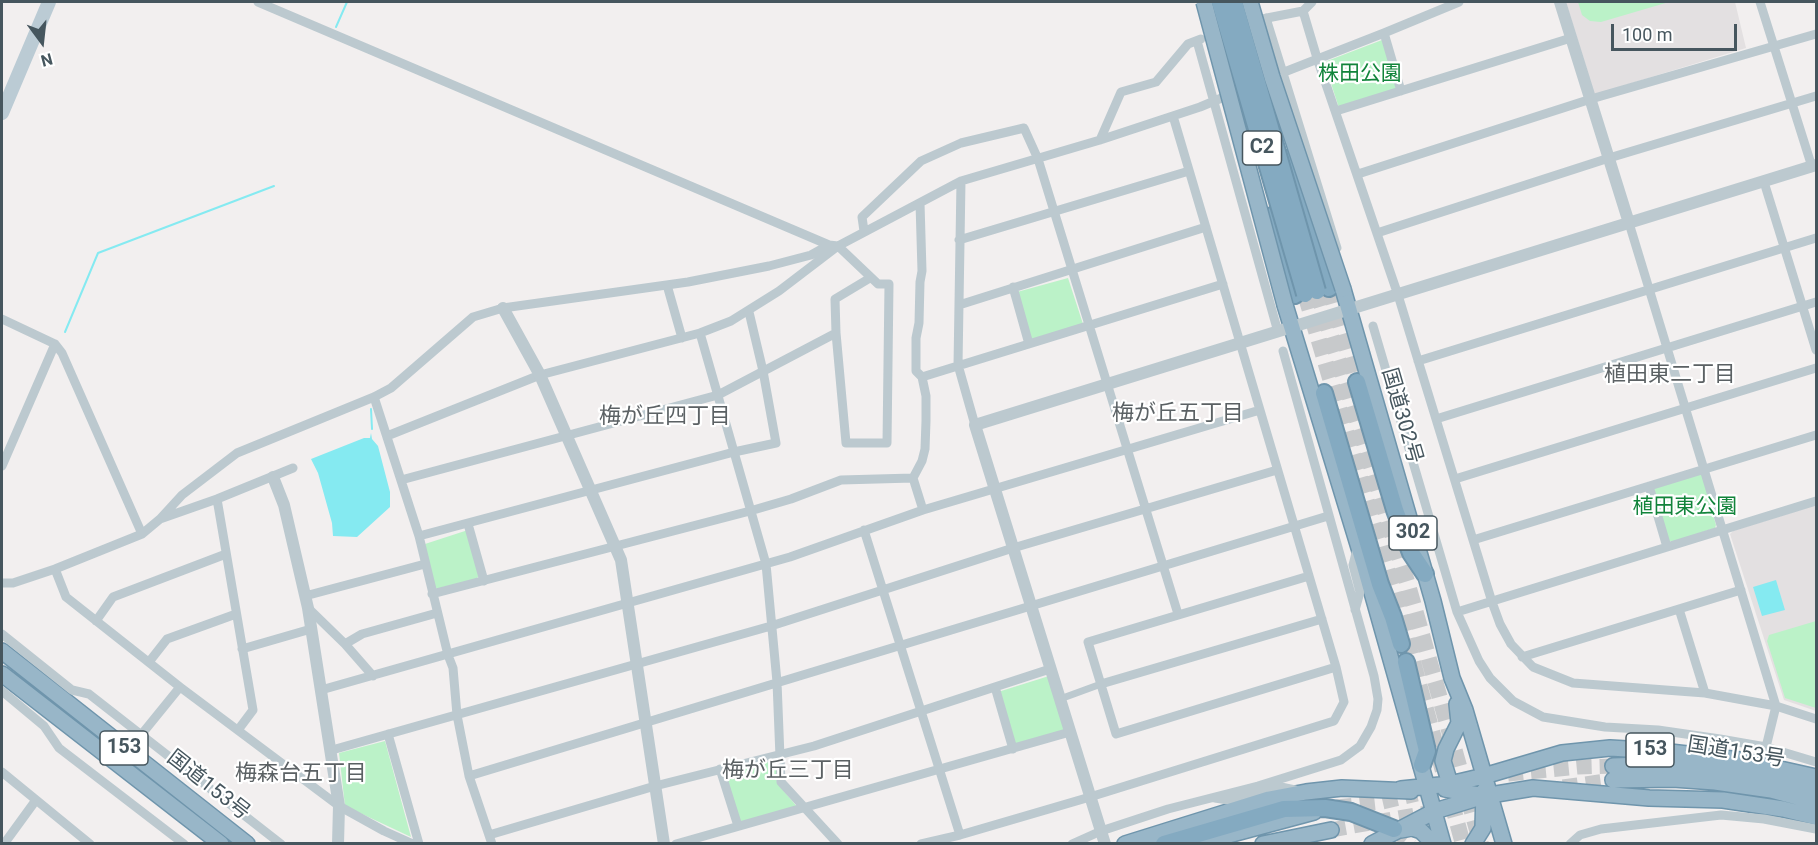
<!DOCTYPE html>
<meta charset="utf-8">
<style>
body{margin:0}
#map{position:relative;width:1818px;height:845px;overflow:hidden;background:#f2efef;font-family:Roboto,sans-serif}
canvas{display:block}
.frame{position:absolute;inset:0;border:3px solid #46565e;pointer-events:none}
.north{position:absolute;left:12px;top:12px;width:60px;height:60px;-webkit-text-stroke:4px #fff;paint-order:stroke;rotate:165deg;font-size:16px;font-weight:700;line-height:24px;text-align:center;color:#46565e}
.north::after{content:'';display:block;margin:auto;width:21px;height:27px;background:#46565e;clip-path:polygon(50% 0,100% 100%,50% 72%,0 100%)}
.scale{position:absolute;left:1611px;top:24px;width:126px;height:27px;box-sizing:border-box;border:3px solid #46565e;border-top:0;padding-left:8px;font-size:18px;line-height:21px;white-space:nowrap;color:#46565e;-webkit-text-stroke:4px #fff;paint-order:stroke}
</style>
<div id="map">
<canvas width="1818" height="845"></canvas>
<div class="frame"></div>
<div class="north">N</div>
<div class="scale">100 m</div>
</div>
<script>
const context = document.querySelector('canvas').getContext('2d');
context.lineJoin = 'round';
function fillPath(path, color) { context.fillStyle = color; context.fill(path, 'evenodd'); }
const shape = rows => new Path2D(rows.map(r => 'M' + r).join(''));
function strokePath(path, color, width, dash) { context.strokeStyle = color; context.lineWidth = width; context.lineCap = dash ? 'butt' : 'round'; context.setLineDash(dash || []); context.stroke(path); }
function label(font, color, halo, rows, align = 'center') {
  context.font = font + ' Roboto,"Noto Sans JP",sans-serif'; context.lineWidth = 4.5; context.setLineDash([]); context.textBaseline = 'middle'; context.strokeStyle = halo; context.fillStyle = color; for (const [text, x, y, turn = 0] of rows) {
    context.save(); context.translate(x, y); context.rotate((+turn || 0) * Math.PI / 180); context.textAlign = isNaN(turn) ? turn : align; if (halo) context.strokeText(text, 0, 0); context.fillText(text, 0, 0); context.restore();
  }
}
const education = shape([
 [1566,2,1735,2,1746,48,1596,94,1594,93],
 [1816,505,1816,711,1784,700,1730,534,1733,531]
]);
const green = shape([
 [1578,2,1669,2,1601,22,1590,21,1582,15],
 [1382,40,1398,89,1339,108,1325,65,1327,61],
 [1068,278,1083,324,1032,341,1017,292],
 [1698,474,1702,475,1716,525,1715,528,1672,542,1667,540,1653,491,1655,486],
 [468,530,480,575,476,579,438,589,433,586,425,544],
 [1816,621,1816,708,1785,698,1767,641,1769,635],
 [1049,676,1066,732,1015,747,998,692],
 [385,741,411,837,345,806,339,753],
 [774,759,776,761,777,783,799,809,739,824,722,771]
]);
const water = shape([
 [371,433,372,439,378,446,390,492,390,507,357,537,333,536,332,523,318,473,311,459,364,438,370,438],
 [1776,580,1785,610,1762,616,1753,587]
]);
const stream = shape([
 [336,27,347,2],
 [65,332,98,253,274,186],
 [371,409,372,429]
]);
const trunkTunnel = shape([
 [1508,774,1578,767,1613,766],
 [1563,787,1613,780],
 [1337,807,1382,802,1417,794],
 [1331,830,1427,813]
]);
const motorwayTunnel = shape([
 [1329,288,1357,382],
 [1317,291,1408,585,1481,844],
 [1305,294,1394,593,1463,844],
 [1394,829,1413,844]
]);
const pedestrian = shape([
 [1060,699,1101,684]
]);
const minor = shape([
 [258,2,829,245,838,246,878,284,889,284,887,443,846,443,836,333,835,299,870,278],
 [1760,2,1812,167],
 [1303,11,1317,58,1398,295,1492,602,1500,624,1511,644,1533,667,1573,683,1705,693,1776,706,1816,719],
 [1266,18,1337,248],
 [1262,19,1303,11,1312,2],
 [1384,33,1401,91],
 [1197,41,1278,332],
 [1269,78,1384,33,1459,2],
 [1336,111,1571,38],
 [1100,140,1121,92,1156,82,1188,44,1201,39],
 [1358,174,1591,99,1816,34],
 [961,181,958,365,975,425],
 [1764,182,1816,350],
 [920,203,922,271,920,282,919,323,916,338,916,371,922,377,926,396,926,421,925,449,922,461,913,478,923,510],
 [1629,223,1776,706,1766,747],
 [864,231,862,217,921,161,961,143,1024,128,1038,159,1178,614],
 [1377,233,1609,158,1816,96],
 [959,240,1189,171],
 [667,285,682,338],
 [1013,287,1029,344],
 [959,305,1206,227],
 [2,319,55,344,62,353,142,534],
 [1373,326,1457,612,1479,661,1490,678,1513,701,1543,717,1605,727,1658,730,1720,739,1766,747,1816,762],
 [700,333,766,564,777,682,781,782,838,844],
 [1418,361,1816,238],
 [922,377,1223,284],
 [374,397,419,536,448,655,453,668,457,715,469,776,492,844],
 [1436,419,1816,302],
 [387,436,540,375,700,333,731,321,779,291,838,246,961,181,1100,140,1200,107,1248,87],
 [2,466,55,344],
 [1455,479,1816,368],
 [401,480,718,395,836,333],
 [1649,486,1667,547],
 [217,499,253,710,238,730],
 [160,519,182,495,237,453,374,397,391,388,473,317,503,308,688,282,769,266,811,255,829,245],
 [468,524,484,581],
 [864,530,960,835],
 [419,536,734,452,776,443,763,371,749,312],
 [1473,540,1816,435],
 [55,569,66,597,180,687,339,806,384,831,413,844],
 [1309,576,1088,642,1116,734,1336,667],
 [2,583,13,583,55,569,142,534,160,519,217,499,293,468],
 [432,594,750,511,791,499,841,480,913,478],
 [305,596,425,564],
 [308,608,345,644,373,676],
 [1679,609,1705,693],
 [1355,610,1360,592,1353,565,1357,549],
 [1457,612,1816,501],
 [96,621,113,597,226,554],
 [2,634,72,690,89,694,281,844],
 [345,644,362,634,437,613],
 [242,649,311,629],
 [1522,657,1741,590],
 [149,662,167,639,236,614],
 [1101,684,1322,619],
 [995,687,1013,749],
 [321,690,790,557,923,510,1260,410],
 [2,691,44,726,59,748,184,844],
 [388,734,419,844],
 [141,735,180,687],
 [332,750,771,626,1013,548,1277,470],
 [720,769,738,826],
 [2,772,90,844],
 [469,776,1328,516],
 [1215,798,1228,800,1281,787,1295,790],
 [489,835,655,786,814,746,1050,669],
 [4,844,36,800],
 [676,844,1070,732],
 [921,844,960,835,1090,797,1334,721,1344,702,1336,667,1173,116],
 [1072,844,1101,831,1168,809,1258,786,1341,760,1360,746,1371,727,1377,710,1378,699,1374,676,1283,351],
 [1570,844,1580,835,1601,829,1721,815,1764,819,1816,829]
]);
const tertiary = shape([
 [1560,2,1629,223],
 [503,308,540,375,621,560,664,844],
 [273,477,284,505,308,608,339,806,338,844],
 [1105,844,975,425,1816,165]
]);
const secondary = shape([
 [2,113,49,2]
]);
const trunk = shape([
 [1343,289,1433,601,1452,678,1465,710,1504,844],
 [1285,305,1364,564,1443,844],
 [2,651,247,844],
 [2,674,221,844],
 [1613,766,1672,764,1706,767,1800,784,1816,790],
 [1613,780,1673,779,1715,782,1771,790,1816,802],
 [1401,789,1450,784,1484,776,1562,753,1610,748,1661,751,1740,760,1816,777],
 [1445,789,1484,796,1533,788,1649,798,1723,800,1783,809,1816,817],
 [1452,790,1443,761,1446,749,1459,723,1457,704],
 [1401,830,1412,828,1421,831,1434,844],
 [1125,844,1269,799,1306,792,1342,788,1411,791],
 [1195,844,1314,812],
 [1263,844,1331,830],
 [1372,844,1435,811,1484,796],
 [1473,844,1483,828,1484,791]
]);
const motorway = shape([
 [1286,159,1329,288],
 [1274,215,1295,295],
 [1357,382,1395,510,1411,553,1425,574],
 [1324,393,1380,584,1393,617,1401,644],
 [1406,662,1427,751,1422,765],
 [1164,844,1284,809,1325,808,1351,812,1394,829]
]);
const trunkBridge = shape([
 [1204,2,1285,305],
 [1250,2,1272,77,1343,289]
]);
const motorwayBridge = shape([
 [1220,2,1305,294],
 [1234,2,1317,291]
]);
const shields = [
 [1262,148,39],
 [1413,533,48],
 [124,748,48],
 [1650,750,48]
];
const shieldNames = [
 ["C2",1262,148],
 ["302",1413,533],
 ["153",124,748],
 ["153",1650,750]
];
const parkNames = [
 ["株田公園",1360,75],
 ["植田東公園",1685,508]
];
const streetNames = [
 ["国道302号",1401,416,74],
 ["国道153号",1736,753,9],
 ["国道153号",208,786,38]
];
const neighbourhoodNames = [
 ["植田東二丁目",1670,375],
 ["梅が丘五丁目",1178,414],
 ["梅が丘四丁目",665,417],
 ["梅が丘三丁目",788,771],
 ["梅森台五丁目",301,774]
];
fillPath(education, '#e3e0e1');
fillPath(green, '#bbf2c8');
fillPath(water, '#85eaf1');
strokePath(stream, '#85eaf1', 2);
strokePath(trunkTunnel, '#c7c9cb', 15, [15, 8]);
strokePath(motorwayTunnel, '#c7c9cb', 16, [16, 8]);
strokePath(trunk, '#6f95ac', 18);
strokePath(motorway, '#6f95ac', 20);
strokePath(pedestrian, '#bcc9cf', 7);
strokePath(minor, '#bcc9cf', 9);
strokePath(tertiary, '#bcc9cf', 12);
strokePath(secondary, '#bbcbd4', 14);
strokePath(trunk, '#98b6c8', 15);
strokePath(motorway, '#84aac1', 16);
strokePath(trunkBridge, '#6f95ac', 18, []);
strokePath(motorwayBridge, '#6f95ac', 20, []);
strokePath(trunkBridge, '#98b6c8', 15);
strokePath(motorwayBridge, '#84aac1', 16);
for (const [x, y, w] of shields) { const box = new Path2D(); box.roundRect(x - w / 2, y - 17, w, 34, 4.5); context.fillStyle = '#fff'; context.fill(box); strokePath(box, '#46565e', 1.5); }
label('bold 20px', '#46565e', null, shieldNames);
label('21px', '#12843b', '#fff', parkNames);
label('21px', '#46565e', '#fff', streetNames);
label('22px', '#5b6164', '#fff', neighbourhoodNames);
</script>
